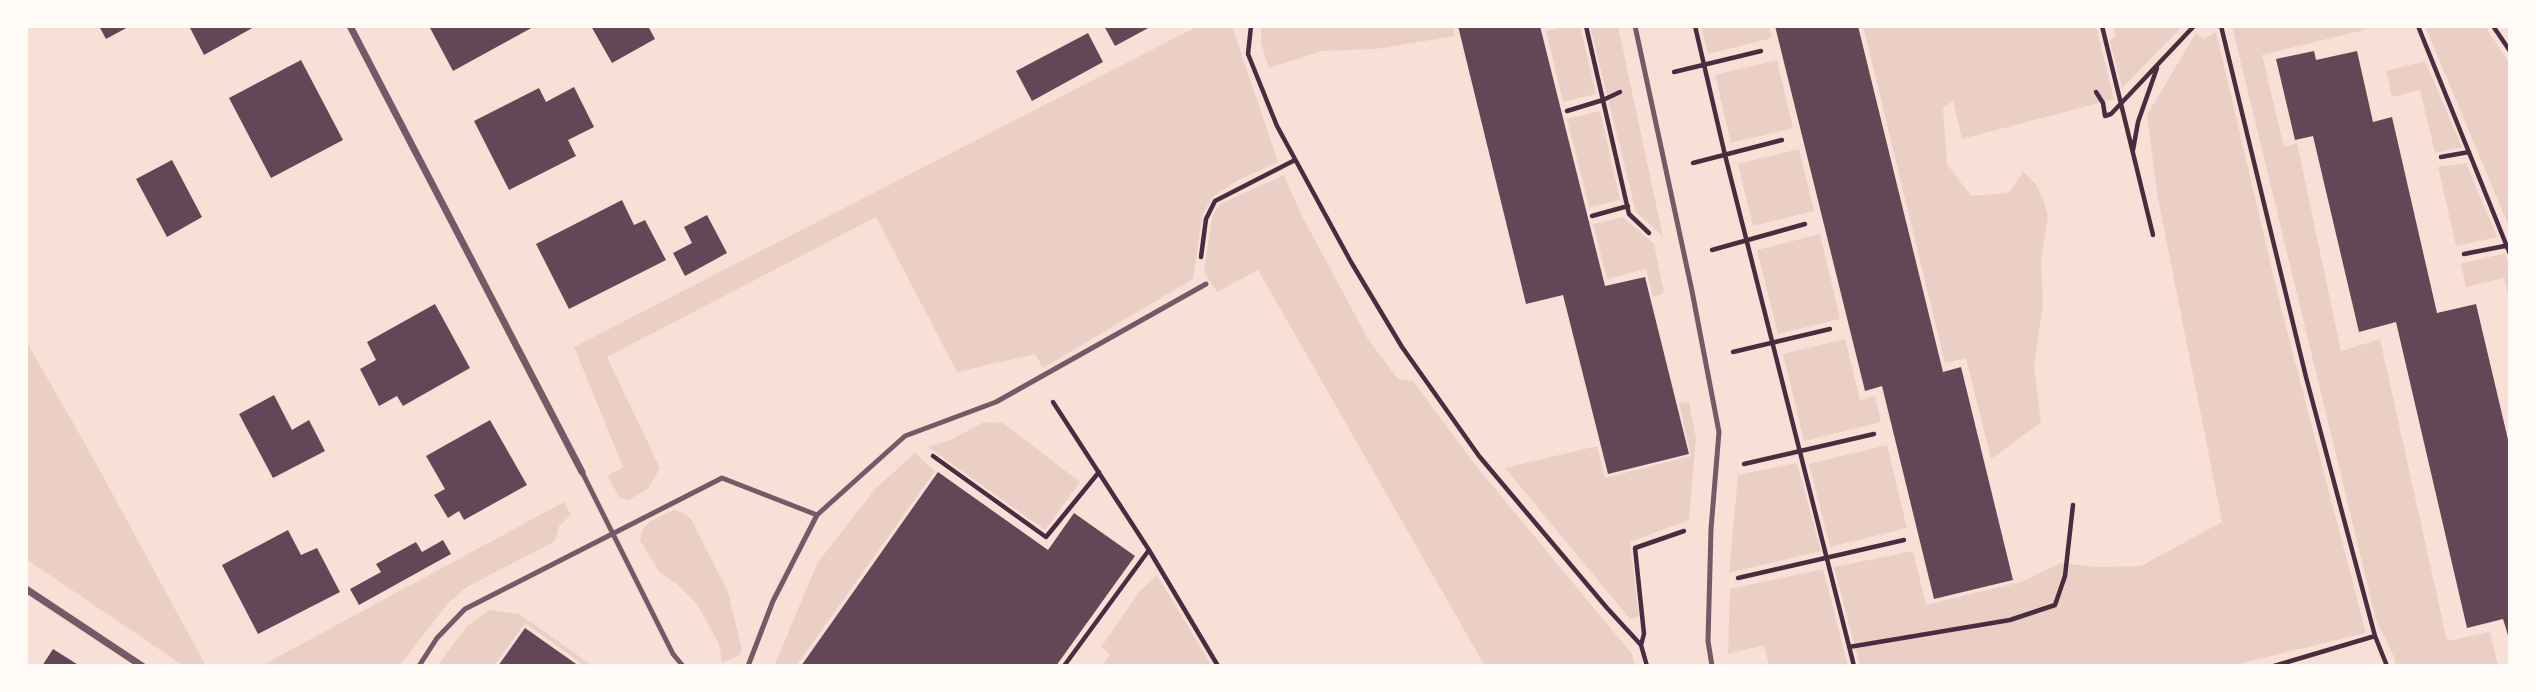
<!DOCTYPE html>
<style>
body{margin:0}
#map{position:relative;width:2536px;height:692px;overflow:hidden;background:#f7e1d7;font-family:"Source Sans 3",sans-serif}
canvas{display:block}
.frame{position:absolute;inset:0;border:28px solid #fffaf5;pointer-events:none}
</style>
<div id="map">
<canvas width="2536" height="692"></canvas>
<div class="frame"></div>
</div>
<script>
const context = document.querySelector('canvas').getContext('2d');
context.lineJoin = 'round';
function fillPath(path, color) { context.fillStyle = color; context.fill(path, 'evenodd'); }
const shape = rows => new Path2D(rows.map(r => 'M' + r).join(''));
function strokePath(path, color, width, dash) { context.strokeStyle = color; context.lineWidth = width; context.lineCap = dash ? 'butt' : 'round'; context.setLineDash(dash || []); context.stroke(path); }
const green = shape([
 [1198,26,1232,26,1278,162,1238,180,1213,197,1203,213,1193,279,1043,368,1035,354,957,372,876,217,607,357,660,468,648,489,628,500,620,498,607,476,623,467,574,347],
 [1261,26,1453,26,1455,36,1376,49,1322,51,1269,68,1261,43],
 [1567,26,1580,26,1596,94,1563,102,1546,31],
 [1590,26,1618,26,1663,237,1636,212],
 [1701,26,1769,26,1772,38,1708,54],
 [1863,26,2096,26,2114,99,1962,139,1953,101,1943,108,1947,164,1971,196,2009,193,2023,172,2035,183,2043,199,2048,217,2041,260,2043,304,2034,366,2041,422,1991,459,1966,358,1945,363],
 [2113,26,2183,26,2122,88,2110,41,2116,35],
 [2232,26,2380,26,2262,55,2284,147,2297,143,2341,351,2380,339,2447,641,2490,632,2498,666,2396,666,2394,657,2376,620],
 [2425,26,2485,26,2510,64,2510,229],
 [2216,32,2281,308,2366,633,2230,666,1860,666,1834,567,1913,551,1926,605,2021,582,2061,563,2095,567,2141,566,2222,522,2157,193,2147,115,2196,33,2203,39],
 [1777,60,1793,128,1731,143,1715,75],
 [2425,61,2462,147,2435,153,2420,90,2392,97,2386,71],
 [1600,111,1620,200,1589,207,1567,119],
 [1799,149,1814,211,1753,226,1738,164],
 [2466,163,2497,237,2456,246,2438,167],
 [1284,175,1302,216,1368,339,1398,379,1413,381,1472,461,1632,654,1635,666,1485,666,1258,270,1217,292,1204,272,1212,217,1220,204],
 [1623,217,1654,244,1664,293,1653,297,1646,269,1607,279,1593,224],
 [1820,234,1840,319,1778,334,1757,250],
 [2505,253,2510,267,2510,303,2504,278,2466,287,2461,264],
 [1845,339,1860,400,1875,396,1881,422,1804,441,1783,354],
 [26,341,87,447,206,666,184,666,26,559],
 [1689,402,1696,438,1689,520,1630,542,1639,617,1630,619,1505,468,1597,446,1605,478,1691,456,1679,403],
 [984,422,1003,423,1080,482,1045,530,928,447,950,440],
 [1887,445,1907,528,1830,547,1809,464],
 [915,453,935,471,796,666,774,666,818,562,876,488],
 [1797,463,1821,551,1729,573,1738,475],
 [564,502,571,515,559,526,555,541,467,587,449,602,399,666,261,666],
 [674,510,684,513,691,519,728,592,742,650,739,655,732,659,722,662,719,644,697,604,676,583,659,572,640,540,643,529,650,521],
 [1823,569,1848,666,1769,666,1764,645,1728,654,1730,589],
 [1157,575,1212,666,1102,666,1110,655,1101,647,1139,592],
 [489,610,519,614,593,666,585,666,525,623,494,666,437,666,467,626]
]);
const building = shape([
 [99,26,130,26,106,39],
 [189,26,256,26,204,55],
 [429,26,535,26,453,71],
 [591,26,648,26,655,39,612,63],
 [1104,26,1152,26,1115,46],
 [1458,26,1540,26,1605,286,1645,277,1689,454,1608,474,1563,295,1526,304],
 [1775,26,1858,26,1943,372,1961,367,2013,580,1934,599,1882,386,1865,391],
 [1088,33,1103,62,1032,101,1016,71],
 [2314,51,2316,60,2357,51,2373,122,2392,117,2437,313,2476,304,2510,448,2510,642,2503,619,2467,628,2396,322,2359,332,2313,136,2295,140,2276,59],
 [301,60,343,140,271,178,229,98],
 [574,87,594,127,568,140,576,156,509,190,474,121,539,88,546,102],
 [172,160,202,217,167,237,136,179],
 [622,200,634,225,645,220,666,260,569,309,536,244],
 [707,215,727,253,685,276,673,253,692,243,684,227],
 [435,304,470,368,403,406,397,396,379,406,360,369,376,360,367,342],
 [274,395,292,430,309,420,325,451,273,478,239,414],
 [490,420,527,485,464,520,459,511,448,518,434,495,445,489,426,456],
 [938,472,1048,550,1074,513,1135,556,1056,666,801,666],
 [288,530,301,555,317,548,340,592,258,634,222,565],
 [443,540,451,554,359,605,350,589,381,572,376,564,416,542,422,552],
 [525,628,579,666,498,666],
 [53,649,80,666,42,666]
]);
const path = shape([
 [1251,26,1248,54,1277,126,1351,262,1402,347,1479,456,1607,608,1641,645,1647,666],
 [1586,26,1629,214,1649,233],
 [1695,26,1725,155,1854,666],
 [2102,26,2153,235],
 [2221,26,2306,377,2375,636,2387,666],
 [2418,26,2510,254],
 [2493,26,2510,51],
 [1674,72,1761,51],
 [2096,92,2103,103,2105,116,2111,114,2194,26],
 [1567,111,1603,100,1620,92],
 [2133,150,2138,122,2157,68],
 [2441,157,2469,152],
 [1693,163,1782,140],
 [1592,216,1628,206],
 [1712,250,1805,224],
 [2464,254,2510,245],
 [1201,257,1206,219,1215,201,1295,160],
 [1733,352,1830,329],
 [1053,402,1149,550,1218,666],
 [933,456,1046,537,1099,472],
 [1744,464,1874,434],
 [1738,578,1904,540],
 [1641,645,1644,634,1635,548,1684,531],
 [1849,647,2010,620,2055,605,2065,576,2073,505],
 [1064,666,1149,550],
 [2274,666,2375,636]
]);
const service = shape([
 [1635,26,1692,291,1719,432,1711,529,1708,641,1712,666],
 [582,472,673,654,683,666],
 [419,666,437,638,465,609,722,478,817,515],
 [748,666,773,601,817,515,905,436,996,402,1206,284]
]);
const minor = shape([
 [350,26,582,472],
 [26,589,142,666]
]);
fillPath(green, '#ebcfc5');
fillPath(building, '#644757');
strokePath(path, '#4a2c40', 4.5);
strokePath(service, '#755966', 5);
strokePath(minor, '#755966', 7);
</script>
